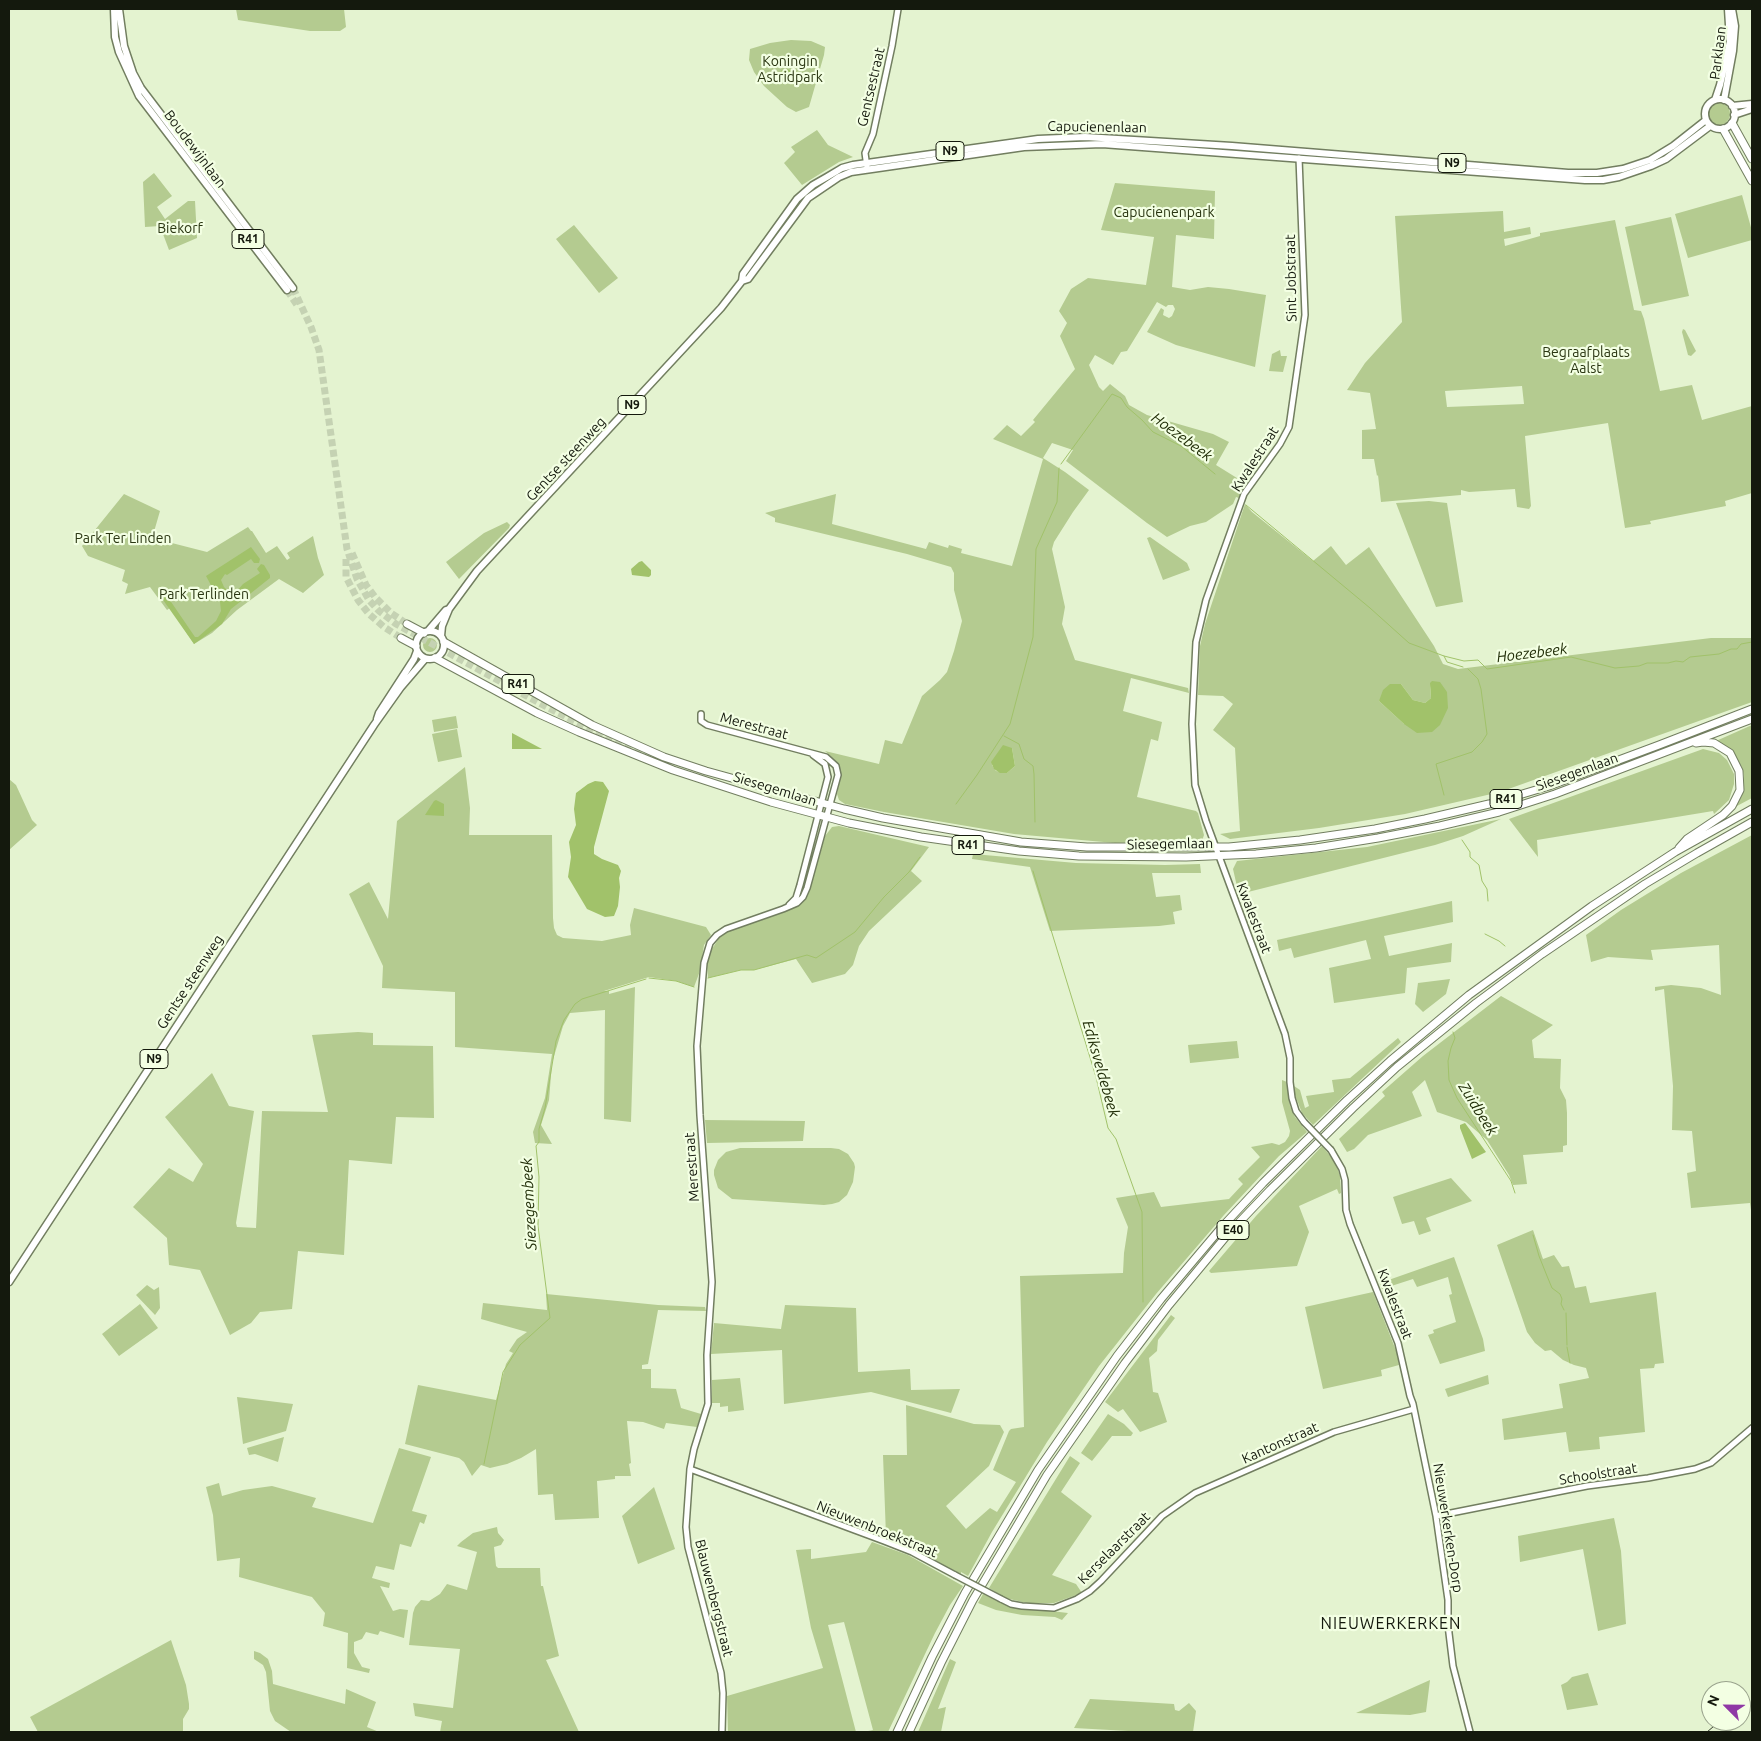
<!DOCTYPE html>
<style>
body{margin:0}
#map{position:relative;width:1761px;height:1741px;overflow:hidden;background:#e4f3d0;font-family:Ubuntu,sans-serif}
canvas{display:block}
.frame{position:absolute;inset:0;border:10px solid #14190d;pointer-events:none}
.north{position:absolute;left:1701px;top:1681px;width:50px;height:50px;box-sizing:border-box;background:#f3ffe3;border:1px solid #9aa38d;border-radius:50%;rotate:293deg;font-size:14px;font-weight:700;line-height:20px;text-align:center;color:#14190d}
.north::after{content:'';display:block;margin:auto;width:18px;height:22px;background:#8f38a5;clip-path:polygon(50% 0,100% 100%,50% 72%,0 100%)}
</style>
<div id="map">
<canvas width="1761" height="1741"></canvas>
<div class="frame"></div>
<div class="north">N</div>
</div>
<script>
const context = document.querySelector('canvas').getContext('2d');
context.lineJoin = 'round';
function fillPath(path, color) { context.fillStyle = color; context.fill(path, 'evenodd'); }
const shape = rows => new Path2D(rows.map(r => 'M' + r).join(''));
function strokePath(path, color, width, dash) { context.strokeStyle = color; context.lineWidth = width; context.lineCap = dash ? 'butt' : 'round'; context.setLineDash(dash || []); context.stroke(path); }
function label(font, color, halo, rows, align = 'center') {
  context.font = font + ' Ubuntu,sans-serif'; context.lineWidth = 4.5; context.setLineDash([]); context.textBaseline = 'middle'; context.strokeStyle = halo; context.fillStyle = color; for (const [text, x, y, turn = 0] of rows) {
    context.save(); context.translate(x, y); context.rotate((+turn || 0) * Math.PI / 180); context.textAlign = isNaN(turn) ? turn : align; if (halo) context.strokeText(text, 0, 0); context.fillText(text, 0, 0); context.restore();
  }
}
const green = shape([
 [236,9,344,9,346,27,340,31,310,31,238,20],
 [791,40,811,41,825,47,824,55,809,107,796,112,787,107,764,86,754,72,749,60,750,49,770,43],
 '1708 114a11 11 0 1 1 22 0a11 11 0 1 1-22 0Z',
 [817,130,828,145,853,157,839,162,802,185,784,163,795,152,791,147],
 [154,173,172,196,157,207,165,219,188,201,195,201,197,238,169,250,160,226,145,227,143,182],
 [1115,183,1215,191,1214,239,1176,235,1172,287,1190,290,1208,287,1229,289,1266,295,1255,367,1176,345,1147,332,1161,308,1164,310,1163,315,1169,318,1172,316,1175,309,1173,305,1168,305,1166,307,1157,302,1127,351,1121,352,1113,365,1095,355,1089,365,1099,387,1103,391,1110,384,1125,396,1129,405,1147,415,1213,434,1229,442,1216,465,1245,483,1239,498,1236,497,1233,504,1206,522,1190,526,1167,537,1147,523,1066,461,1073,450,1052,443,1043,458,1065,472,1089,490,1073,512,1054,542,1052,549,1065,607,1062,624,1075,660,1188,688,1189,693,1131,678,1123,711,1162,722,1158,741,1151,739,1137,797,1196,811,1198,813,1204,835,1202,841,1115,843,1014,834,884,812,845,804,839,800,837,794,841,773,836,761,825,751,879,764,885,740,902,744,922,696,940,680,947,672,954,651,962,621,954,590,954,573,951,567,907,554,775,522,775,518,765,513,836,494,832,524,926,549,929,542,948,548,949,545,962,549,961,553,1012,566,1043,459,993,439,1007,425,1021,436,1035,422,1033,420,1075,369,1060,336,1067,323,1059,311,1071,289,1088,278,1146,285,1154,237,1101,230],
 [1012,748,1015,766,1007,773,996,771,992,765],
 [1742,195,1752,231,1752,240,1688,258,1675,214],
 [1503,211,1504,232,1530,227,1531,234,1504,239,1505,246,1540,236,1540,233,1615,220,1634,310,1641,311,1644,319,1660,391,1692,385,1702,420,1752,406,1752,493,1725,501,1726,506,1650,521,1651,524,1625,528,1608,423,1525,436,1531,506,1529,509,1517,507,1515,489,1469,492,1461,490,1461,495,1381,502,1378,475,1377,476,1374,459,1362,459,1362,430,1376,429,1370,393,1347,390,1365,363,1402,322,1395,216],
 [1522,386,1524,404,1447,407,1445,391],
 [1671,217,1689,296,1642,306,1625,227],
 [574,225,618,278,599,293,556,239],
 [1683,329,1685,330,1696,351,1691,356,1688,355,1682,332],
 [1280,350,1281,356,1287,356,1283,372,1269,371,1272,354],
 [124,494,160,511,151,542,162,546,164,541,207,552,248,527,251,531,252,531,266,553,277,546,287,560,290,558,287,553,313,536,318,558,324,575,303,593,279,579,237,610,212,633,194,644,173,612,170,608,167,610,150,587,125,594,128,584,122,581,125,570,88,556,82,546],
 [1429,501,1447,503,1463,602,1436,607,1396,503],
 [1245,504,1252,512,1313,561,1331,546,1346,565,1369,547,1434,646,1443,664,1458,669,1711,638,1752,638,1752,702,1500,792,1405,814,1319,828,1230,839,1220,834,1240,831,1235,748,1213,730,1233,704,1223,696,1198,695,1200,646,1205,624],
 [1401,684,1413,700,1425,703,1431,698,1430,684,1440,725,1404,724,1379,701],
 [507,522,510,525,509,528,459,579,446,562,484,533],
 [1150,537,1187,563,1190,570,1163,580,1147,538],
 '423 645a7 7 0 1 1 14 0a7 7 0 1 1-14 0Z',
 [456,716,458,728,434,732,432,720],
 [1752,725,1752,798,1735,807,1741,797,1744,787,1744,776,1742,767,1731,750,1716,741],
 [457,729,462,757,438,762,432,734],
 [1703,749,1719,753,1727,760,1734,774,1734,784,1729,800,1714,814,1713,811,1537,840,1538,857,1509,819],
 [465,767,470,808,469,835,552,835,553,918,554,928,557,935,563,938,602,941,631,935,630,925,634,908,706,927,711,935,704,945,700,971,694,987,676,981,649,977,604,991,609,991,609,994,635,987,631,1122,604,1119,605,1010,570,1013,563,1026,552,1063,549,1100,541,1125,552,1144,535,1143,533,1132,545,1098,552,1054,455,1047,455,992,382,988,383,966,349,894,369,882,388,919,397,821],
 [9,779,16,785,32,820,37,825,9,850],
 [1501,819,1463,836,1435,845,1244,893,1238,891,1233,869,1237,861,1367,847],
 [839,826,929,847,911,871,922,881,869,931,859,946,853,965,845,974,812,983,796,959,754,970,741,970,708,978,707,963,710,952,719,938,727,932,785,912,799,905,805,899,810,889,825,836,832,827],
 [1752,835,1752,1217,1750,1203,1691,1208,1687,1173,1696,1171,1692,1131,1672,1130,1673,1086,1664,989,1655,991,1655,987,1671,985,1701,988,1721,995,1719,945,1651,950,1653,960,1608,957,1591,962,1586,935,1621,910,1681,873],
 [973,854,1076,863,1165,865,1200,864,1201,873,1152,873,1156,897,1180,895,1182,910,1173,912,1175,924,1159,926,1050,931,1030,867,972,859],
 [1452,901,1453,922,1384,936,1389,956,1452,943,1451,962,1407,968,1405,993,1334,1003,1329,968,1371,959,1366,940,1294,958,1291,948,1279,951,1277,940],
 [1450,979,1446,994,1423,1012,1415,1004,1418,983],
 [1501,996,1553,1025,1532,1040,1534,1058,1561,1059,1560,1088,1566,1100,1567,1113,1567,1145,1563,1146,1563,1152,1523,1155,1527,1184,1513,1185,1509,1175,1487,1140,1466,1122,1437,1112,1425,1080,1412,1092,1422,1116,1368,1135,1354,1149,1347,1152,1339,1139,1385,1096,1382,1092,1423,1056],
 [358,1032,373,1033,373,1045,433,1046,434,1118,396,1117,392,1164,349,1160,344,1255,298,1251,292,1309,260,1312,251,1323,230,1335,200,1270,169,1265,167,1238,133,1207,169,1168,193,1182,203,1164,165,1117,212,1073,229,1106,254,1111,236,1223,237,1227,256,1228,262,1111,328,1112,312,1035],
 [1398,1038,1401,1042,1313,1125,1302,1113,1295,1095,1294,1086,1300,1090,1305,1108,1309,1106,1306,1096,1334,1092,1332,1080,1350,1078],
 [1237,1041,1239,1058,1190,1063,1188,1045],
 [1282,1080,1287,1082,1290,1106,1295,1117,1307,1132,1279,1156,1224,1215,1156,1294,1099,1366,1047,1442,992,1532,968,1576,961,1572,961,1574,889,1539,886,1536,883,1455,907,1455,906,1405,974,1424,1000,1425,1004,1432,989,1466,946,1506,966,1529,990,1508,997,1512,1016,1482,993,1470,1009,1431,1011,1429,1024,1427,1020,1276,1123,1273,1124,1253,1128,1227,1116,1198,1154,1192,1161,1207,1229,1199,1243,1184,1238,1179,1260,1157,1251,1147,1272,1143,1279,1145,1285,1142,1289,1136,1290,1131,1282,1102],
 [705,1120,805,1121,803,1141,707,1143],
 [1322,1146,1332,1158,1337,1167,1340,1176,1341,1193,1339,1194,1337,1189,1299,1206,1309,1232,1297,1266,1211,1273,1209,1271,1256,1216],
 [740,1148,831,1148,839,1149,848,1154,854,1163,855,1167,853,1182,847,1195,839,1202,832,1204,824,1205,732,1199,718,1188,714,1175,714,1170,718,1160,726,1152],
 [1451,1178,1472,1201,1426,1218,1431,1231,1419,1235,1414,1221,1402,1224,1393,1197],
 [1533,1230,1543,1259,1554,1255,1562,1267,1569,1266,1575,1288,1586,1286,1590,1303,1656,1292,1664,1363,1655,1364,1654,1368,1640,1369,1645,1432,1599,1437,1600,1449,1569,1452,1566,1432,1504,1440,1502,1419,1563,1408,1559,1384,1589,1378,1586,1368,1574,1365,1563,1360,1551,1350,1545,1351,1535,1343,1527,1332,1497,1245],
 [1454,1257,1483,1339,1485,1351,1440,1364,1428,1335,1434,1333,1433,1330,1456,1322,1449,1295,1452,1294,1448,1277,1417,1287,1413,1279,1382,1289,1380,1283],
 [147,1285,154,1290,159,1287,160,1308,155,1315,136,1295],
 [1373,1292,1397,1353,1399,1365,1381,1370,1382,1376,1323,1389,1305,1307],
 [546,1294,658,1305,705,1307,706,1311,658,1310,648,1364,642,1365,642,1369,651,1369,651,1388,676,1389,681,1408,701,1414,697,1427,666,1423,664,1429,643,1422,627,1421,631,1463,629,1464,631,1476,615,1476,615,1479,597,1481,599,1518,555,1520,553,1494,538,1495,536,1449,521,1458,507,1464,490,1468,481,1465,472,1476,464,1462,459,1458,405,1444,418,1385,496,1400,506,1364,513,1353,509,1351,517,1339,527,1332,481,1319,483,1303,547,1310],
 [140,1304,158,1328,119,1356,102,1334],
 [785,1305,856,1308,858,1372,910,1369,911,1390,960,1389,951,1413,871,1392,784,1404,782,1350,711,1354,714,1323,781,1329],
 [1171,1315,1175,1318,1158,1340,1157,1351,1149,1358,1153,1392,1158,1393,1167,1422,1140,1432,1123,1409,1118,1412,1105,1402],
 [1488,1375,1489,1384,1448,1397,1445,1389],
 [740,1378,744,1410,728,1412,728,1406,720,1407,720,1403,712,1403,712,1380],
 [237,1397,293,1404,286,1431,243,1444],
 [1108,1414,1124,1424,1133,1433,1131,1436,1112,1436,1092,1461,1081,1453],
 [284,1437,278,1462,255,1454,249,1455,247,1448],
 [399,1448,431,1457,412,1511,427,1515,424,1524,420,1522,411,1547,400,1544,394,1570,376,1566,372,1578,390,1583,389,1588,380,1586,393,1611,400,1609,408,1610,404,1638,380,1631,378,1635,366,1632,362,1639,354,1642,354,1653,362,1667,370,1669,369,1673,347,1668,348,1633,323,1626,325,1613,312,1597,239,1577,240,1558,217,1561,213,1515,206,1487,219,1483,222,1496,243,1490,272,1486,316,1498,312,1507,373,1523],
 [1070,1456,1080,1463,1061,1492,1092,1516,1052,1575,1076,1584,1082,1593,1054,1603,1027,1603,1005,1598,989,1588],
 [654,1487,675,1549,638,1564,622,1516],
 [1614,1518,1621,1551,1626,1624,1598,1631,1583,1549,1520,1562,1518,1536],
 [497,1527,498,1533,504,1540,501,1545,494,1547,496,1566,498,1568,540,1568,541,1586,543,1586,559,1656,546,1660,579,1732,440,1732,442,1721,415,1716,413,1703,453,1708,460,1649,409,1645,413,1613,415,1607,421,1600,429,1601,440,1594,447,1584,467,1590,477,1552,457,1546,461,1542,473,1533],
 [872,1542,908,1555,963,1586,950,1605,935,1633,888,1732,863,1732,873,1730,844,1622,828,1625,856,1732,728,1732,727,1696,823,1668,811,1628,796,1550,811,1549,811,1559,866,1552],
 [983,1594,1008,1606,1068,1613,1062,1620,1055,1617,1022,1615,996,1610,978,1603],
 [171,1640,186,1685,189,1704,189,1709,183,1719,183,1732,38,1732,30,1717],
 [254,1651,260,1653,268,1659,272,1671,273,1684,345,1704,346,1689,376,1702,367,1727,379,1732,291,1732,275,1721,270,1711,266,1672,263,1665,254,1659],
 [950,1659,956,1662,938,1709,946,1707,941,1732,918,1732],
 [1588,1673,1598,1705,1567,1710,1561,1685,1567,1682,1572,1677],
 [1430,1680,1426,1712,1410,1715,1356,1713],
 [1090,1699,1174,1704,1175,1710,1179,1711,1189,1703,1196,1711,1193,1732,1146,1732,1074,1728]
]);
const water = shape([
 [787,69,793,71,795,74,796,79,792,85,788,81,780,81,778,77,779,73,782,70],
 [251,547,260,559,259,563,254,563,251,559,227,575,225,574,221,580,224,587,230,593,237,591,243,584,260,573,257,569,261,564,264,565,270,575,270,578,231,609,222,624,194,644,161,597,165,593,195,637,198,637,216,621,221,611,220,602,206,576],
 [642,561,651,570,651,575,649,577,632,575,631,569,639,562],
 [1432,681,1440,682,1447,692,1448,708,1440,725,1432,732,1417,733,1404,724,1379,701,1383,690,1390,684,1401,684,1413,700,1425,703,1431,698,1430,683],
 [512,733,542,749,512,749],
 [1003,745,1012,748,1015,766,1007,773,1000,773,994,769,991,762],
 [595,781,603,782,609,791,594,847,594,854,602,859,618,865,621,871,619,878,620,887,618,906,614,916,605,917,587,909,568,877,571,857,569,842,576,825,574,809,576,793,588,784],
 [436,800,444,804,444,816,425,815,434,801],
 [1465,1123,1486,1152,1472,1159,1460,1128,1460,1125]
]);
const stream = shape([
 [1061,464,1112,394,1121,398,1127,407,1142,420,1153,432,1181,446,1215,474],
 [1246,505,1370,608,1409,643,1444,656,1464,661,1478,660,1487,669,1571,657,1615,668,1639,666,1647,663,1668,663,1676,661,1683,662,1690,657,1719,654,1731,649,1737,649,1741,644,1752,642],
 [1444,656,1447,662,1463,667],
 [1004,736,1019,744,1024,759,1033,766,1034,774,1035,822],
 [1444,795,1436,764,1472,752,1482,742,1487,734,1481,689,1478,679,1468,669],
 [956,804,977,775,1010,724,1033,637,1036,549,1057,502,1059,468],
 [1462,840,1470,852,1470,857,1479,865,1482,881,1487,889,1488,901],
 [1033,871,1096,1077,1108,1128,1116,1139,1142,1212,1143,1302],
 [1485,934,1499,941,1505,946],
 [649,978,676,981,694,987],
 [708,978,741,970,754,970,807,955,816,958,855,932,884,897,909,872,920,857],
 [1453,1032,1455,1038,1451,1048,1448,1061,1449,1080,1457,1098,1511,1181,1515,1193],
 [1533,1235,1539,1256,1547,1276,1552,1288,1560,1294,1562,1299,1561,1304,1564,1310],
 [1566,1313,1567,1345],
 [1567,1347,1570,1363],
 [484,1464,503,1372,520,1345,550,1318,538,1226,539,1177,536,1146,539,1142,539,1129,545,1108,556,1041,564,1020,575,1004,582,999,646,979]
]);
const highwayTunnel = shape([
 [293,288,311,327,319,350,347,549,357,579,369,600,379,611,396,624,543,705,611,740,658,757],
 [287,290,297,305],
 [352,553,366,585,375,597,391,613,407,624],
 [346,559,346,577,358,600,369,614,384,627,401,638]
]);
const minor = shape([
 [1299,158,1305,315,1289,427,1280,444,1244,494,1206,600,1196,642,1192,724,1195,785,1206,821,1285,1034,1290,1058,1290,1082,1292,1098,1296,1111,1304,1122],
 [867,167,865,153,873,134,892,46,898,9],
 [701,714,701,721,707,725,826,757,836,766,838,775,807,888,803,897,797,903,783,909,726,929,717,935,710,943,704,963,697,1046,700,1115,712,1282,707,1355,708,1404,694,1449,690,1469,686,1527,688,1547,721,1673,723,1693,722,1732],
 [789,905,796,898,800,885,828,777,825,764,813,755],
 [1331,1150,1342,1169,1345,1180,1346,1210,1350,1224,1398,1343,1410,1396,1413,1404,1436,1516,1448,1600,1448,1625,1453,1666,1470,1732],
 [690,1469,884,1541,912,1552,955,1575],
 [1436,1516,1587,1486,1648,1478,1695,1469,1711,1463,1752,1428],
 [1001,1599,1011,1604,1022,1606,1054,1608,1077,1599,1090,1591,1101,1581,1162,1516,1195,1493,1334,1432,1414,1409]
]);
const major = shape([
 [114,9,115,37,119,52,139,96,287,290],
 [119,9,124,46,133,73,141,88,293,288],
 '1705 114a15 15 0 1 1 30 0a15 15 0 1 1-30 0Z',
 [1715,100,1720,85,1730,41,1728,9],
 [1724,100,1733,51,1735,26,1732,9],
 [1732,106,1752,104],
 [1734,115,1752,109],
 [742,281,743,274,797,199,813,185,827,177,842,168,853,165,1010,143,1038,139,1085,137,1232,146,1568,173,1597,173,1623,169,1650,160,1673,146,1706,120],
 '416 645a14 14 0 1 1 28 0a14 14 0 1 1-28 0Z',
 [428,631,446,610,449,609],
 [441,636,442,626,449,609,477,571,721,308,742,281,748,279,808,198,839,177,851,172,1024,147,1102,144,1585,180,1603,180,1619,177,1651,166,1666,159,1710,126],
 [377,719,379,713,414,659,417,651],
 [9,1282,374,725,401,687,425,659]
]);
const highway = shape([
 [1732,123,1752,159],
 [1723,129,1752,181],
 [407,624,424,633],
 [401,638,416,646],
 [444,642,592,725,664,757,706,771,844,809,883,818,1021,842,1087,847,1229,847,1300,840,1375,829,1425,819,1489,804,1549,786,1659,745,1752,709],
 [435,658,537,713,579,732,673,770,771,802,849,823,921,837,1019,851,1079,856,1186,857,1256,854,1316,848,1378,838,1440,826,1499,812,1555,794,1752,719],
 [1679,848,1687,839,1723,815,1732,806,1740,790,1739,771,1730,753,1714,743,1703,742,1696,743],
 [897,1732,932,1657,965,1593,1038,1470,1117,1356,1161,1299,1221,1228,1263,1183,1347,1100,1390,1061,1469,995,1592,906,1675,852,1752,809],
 [909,1732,941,1663,973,1600,1047,1475,1125,1363,1169,1305,1228,1234,1270,1190,1353,1108,1397,1067,1476,1003,1542,954,1645,884,1697,853,1752,822]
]);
const rail = shape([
 [1741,1704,1752,1694],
 [1707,1732,1720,1721]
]);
const minorBridge = shape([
 [1304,1122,1331,1150],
 [955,1575,1001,1599]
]);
const shields = [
 [950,151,28],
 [1452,163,28],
 [248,239,32],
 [632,405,28],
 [518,684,32],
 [1506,799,32],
 [968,845,32],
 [154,1059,28],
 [1233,1230,32]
];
const shieldNames = [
 ["N9",950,151],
 ["N9",1452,163],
 ["R41",248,239],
 ["N9",632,405],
 ["R41",518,684],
 ["R41",1506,799],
 ["R41",968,845],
 ["N9",154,1059],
 ["E40",1233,1230]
];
const streetNames = [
 ["Parklaan",1718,53,-83],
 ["Gentsestraat",871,87,-77],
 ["Capucienenlaan",1097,127,1],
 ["Boudewijnlaan",195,149,53],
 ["Sint Jobstraat",1291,278,-91],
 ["Gentse steenweg",566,459,-47],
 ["Kwalestraat",1255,459,-57],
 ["Merestraat",754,726,15],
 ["Siesegemlaan",1577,772,-20],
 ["Siesegemlaan",775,789,17],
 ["Siesegemlaan",1170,844,-1],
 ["Kwalestraat",1254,918,69],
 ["Gentse steenweg",190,982,-57],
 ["Merestraat",692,1167,-94],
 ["Kwalestraat",1395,1304,69],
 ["Kantonstraat",1280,1443,-24],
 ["Schoolstraat",1598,1474,-9],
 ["Nieuwerkerken-Dorp",1448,1528,81],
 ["Nieuwenbroekstraat",877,1529,22],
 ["Kerselaarstraat",1114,1548,-45],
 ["Blauwenbergstraat",714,1598,76]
];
const parkNames = [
 ["Koningin",790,61],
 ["Astridpark",790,77],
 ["Capucienenpark",1164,212],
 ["Biekorf",180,228],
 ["Begraafplaats",1586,352],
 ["Aalst",1586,368],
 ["Park Ter Linden",123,538],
 ["Park Terlinden",204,594]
];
const waterNames = [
 ["Hoezebeek",1182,437,36],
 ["Hoezebeek",1532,653,-7],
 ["Ediksveldebeek",1101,1069,74],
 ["Zuidbeek",1478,1109,58],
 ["Siezegembeek",529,1204,-93]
];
const quarterNames = [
 ["NIEUWERKERKEN",1391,1624]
];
fillPath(green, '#b4cb90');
fillPath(water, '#a1c26a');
strokePath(stream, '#a1c26a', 1);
strokePath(highwayTunnel, '#c5d2b3', 7, [7, 3.5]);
strokePath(minor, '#727e60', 8);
strokePath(major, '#727e60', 9);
strokePath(highway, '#727e60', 9);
strokePath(minor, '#fff', 5);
strokePath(major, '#fff', 6);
strokePath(highway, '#fff', 7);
strokePath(rail, '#353c2c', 1, [10, 5]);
strokePath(minorBridge, '#727e60', 8, []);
strokePath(minorBridge, '#fff', 5);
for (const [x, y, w] of shields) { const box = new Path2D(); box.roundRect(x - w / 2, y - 9.5, w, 19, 4); context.fillStyle = '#f3ffe3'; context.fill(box); strokePath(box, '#14190d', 1); }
label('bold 12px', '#14190d', null, shieldNames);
label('14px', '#14190d', '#f3ffe3', streetNames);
label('14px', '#2a3612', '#f3ffe3', parkNames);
label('italic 15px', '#222f09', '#f3ffe3', waterNames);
context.letterSpacing = '1px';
label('16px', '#14190d', '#f3ffe3', quarterNames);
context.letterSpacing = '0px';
</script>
